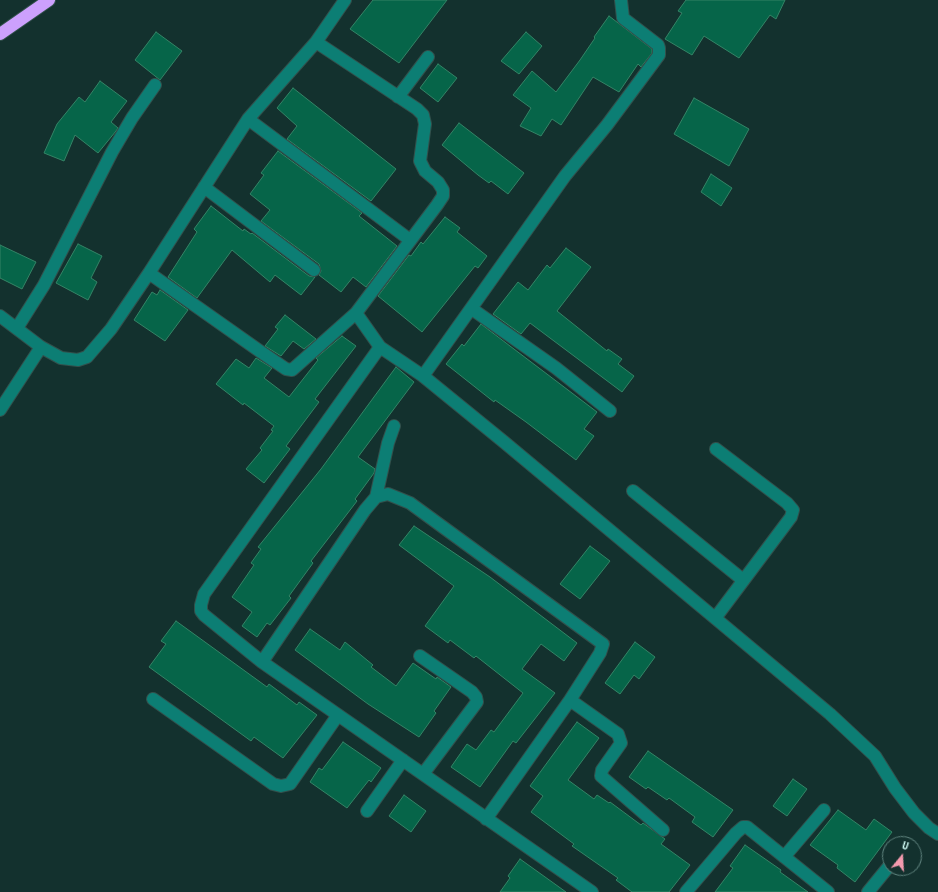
<!DOCTYPE html>
<style>
body{margin:0}
#map{position:relative;width:938px;height:892px;overflow:hidden;background:#13312e;font-family:"PT Sans Narrow",sans-serif}
canvas{display:block}
.north{position:absolute;left:882px;top:836px;width:40px;height:40px;box-sizing:border-box;background:#13312e;border:1px solid #5f837e;border-radius:50%;rotate:18deg;font-size:11px;font-weight:700;line-height:16px;text-align:center;color:#d1fdf6}
.north::after{content:'';display:block;margin:auto;width:14px;height:18px;background:#f29aae;clip-path:polygon(50% 0,100% 100%,50% 72%,0 100%)}
</style>
<div id="map">
<canvas width="938" height="892"></canvas>
<div class="north">U</div>
</div>
<script>
const context = document.querySelector('canvas').getContext('2d');
context.lineJoin = 'round';
function fillPath(path, color) { context.fillStyle = color; context.fill(path, 'evenodd'); }
const shape = rows => new Path2D(rows.map(r => 'M' + r).join(''));
function strokePath(path, color, width, dash) { context.strokeStyle = color; context.lineWidth = width; context.lineCap = dash ? 'butt' : 'round'; context.setLineDash(dash || []); context.stroke(path); }
const building = shape([
 [373,0,447,0,399,63,350,29,373,0],
 [686,0,785,0,776,19,770,15,739,58,704,36,692,55,665,39,682,13,678,11,686,0],
 [609,16,652,49,652,53,641,67,638,64,619,92,593,77,561,125,552,119,541,136,520,126,531,108,513,95,532,71,556,92,580,60,595,38,594,37,609,16],
 [156,32,182,51,160,80,135,60,156,32],
 [526,32,542,46,519,74,501,61,526,32],
 [438,64,457,78,438,102,420,88,438,64],
 [100,81,127,101,111,122,118,128,116,131,98,153,75,135,64,161,44,153,57,124,79,97,85,102,100,81],
 [293,88,396,169,371,201,287,139,297,126,277,108,293,88],
 [694,98,749,129,729,166,674,134,694,98],
 [459,123,524,173,508,194,491,181,489,183,478,175,442,145,459,123],
 [278,151,362,213,359,216,397,246,366,287,353,277,341,292,319,275,321,271,319,264,261,221,270,210,250,194,264,175,261,173,278,151],
 [711,174,732,188,721,206,701,192,711,174],
 [211,206,243,231,244,229,251,234,252,233,309,276,315,277,301,295,275,275,270,282,232,250,197,298,168,277,197,232,194,229,211,206],
 [445,217,460,228,457,232,487,256,478,268,475,266,422,332,378,296,409,255,411,256,421,242,423,244,445,217],
 [78,244,102,256,91,278,97,282,88,300,56,283,78,244],
 [0,245,36,262,22,289,0,278,0,245],
 [566,248,591,267,557,311,607,351,608,349,622,359,618,364,634,376,622,392,530,323,521,334,493,314,518,282,528,290,547,265,550,268,566,248],
 [160,290,188,310,165,341,134,320,152,292,157,295,160,290],
 [285,315,316,339,304,349,293,341,281,356,265,346,278,329,275,327,285,315],
 [481,324,597,412,584,429,594,436,576,460,526,422,495,400,494,402,446,364,462,344,464,346,481,324],
 [342,336,356,346,315,399,319,402,286,446,290,449,264,483,246,469,262,450,260,448,273,431,271,430,274,426,244,403,243,405,216,384,236,359,249,368,256,358,272,368,264,378,289,397,318,360,316,358,342,336],
 [396,367,414,382,358,457,375,469,374,473,355,499,357,501,311,561,313,563,289,596,291,598,270,625,267,623,257,637,242,626,252,612,232,597,254,565,251,563,261,549,258,547,321,469,396,367],
 [414,526,490,577,577,643,564,661,541,644,522,669,555,693,516,743,513,741,480,787,451,767,467,744,476,750,491,730,494,732,523,693,476,656,474,658,450,640,448,643,425,626,454,586,399,545,414,526],
 [590,546,610,561,580,599,560,584,590,546],
 [176,621,267,687,269,684,297,705,299,702,317,715,283,758,254,737,251,741,149,667,166,644,161,641,176,621],
 [310,629,340,650,345,642,373,665,371,667,396,686,413,663,436,679,437,677,451,687,434,711,436,713,419,737,368,704,295,650,310,629],
 [635,642,655,657,639,679,634,675,620,694,605,683,635,642],
 [577,722,599,738,568,780,594,799,597,795,609,803,610,802,641,825,643,823,665,839,661,844,690,865,669,892,632,892,616,880,618,878,572,846,574,844,531,812,543,796,530,786,577,722],
 [343,742,381,768,371,782,369,780,347,808,310,782,319,768,322,770,343,742],
 [648,751,733,810,713,837,692,822,695,817,669,798,667,800,648,787,646,789,629,777,648,751],
 [793,779,807,789,787,816,773,806,793,779],
 [404,795,426,811,411,832,389,816,404,795],
 [838,810,866,830,874,819,892,832,855,882,837,868,838,865,810,845,838,810],
 [745,845,781,870,780,872,808,892,715,892,733,868,730,866,745,845],
 [520,859,566,892,500,892,510,878,508,876,520,859]
]);
const minor = shape([
 [316,42,417,109,423,115,425,124,420,161,425,171,438,182,443,190,443,196,437,205,356,313,380,347,423,376,504,442,830,714,875,756,895,788,914,813,929,828,938,834],
 [398,97,428,57],
 [248,119,410,240],
 [204,187,314,270],
 [149,273,261,352,286,369,292,370,356,313],
 [472,309,556,368,610,411],
 [0,316,41,347,61,358,78,360,87,357,111,329,149,273,248,119,316,42,345,0],
 [17,328,44,285,112,152,132,118,155,85],
 [380,347,204,594,201,605,201,611,204,615,262,662,592,892],
 [423,376,565,176,607,125,659,55,659,48,658,45,623,18,621,0],
 [0,410,41,347],
 [633,491,743,580],
 [376,497,388,443,394,426],
 [716,617,791,517,793,510,787,503,716,449],
 [420,656,472,692,476,697,477,702,423,774],
 [262,662,365,510,376,497,388,494,410,503,603,644,600,653,570,700,486,819],
 [153,699,273,784,281,786,290,784,338,715],
 [570,700,618,734,621,743,602,770,601,776,663,830],
 [367,811,403,760],
 [784,857,824,810],
 [686,892,736,833,743,827,747,827,828,892],
 [868,892,890,865]
]);
const highway = shape([
 [0,34,49,0]
]);
fillPath(building, '#066549');
strokePath(building, '#348466', 1);
strokePath(minor, '#32504c', 14);
strokePath(highway, '#32504c', 14);
strokePath(minor, '#0c7e74', 12);
strokePath(highway, '#cca0fd', 12);
</script>
